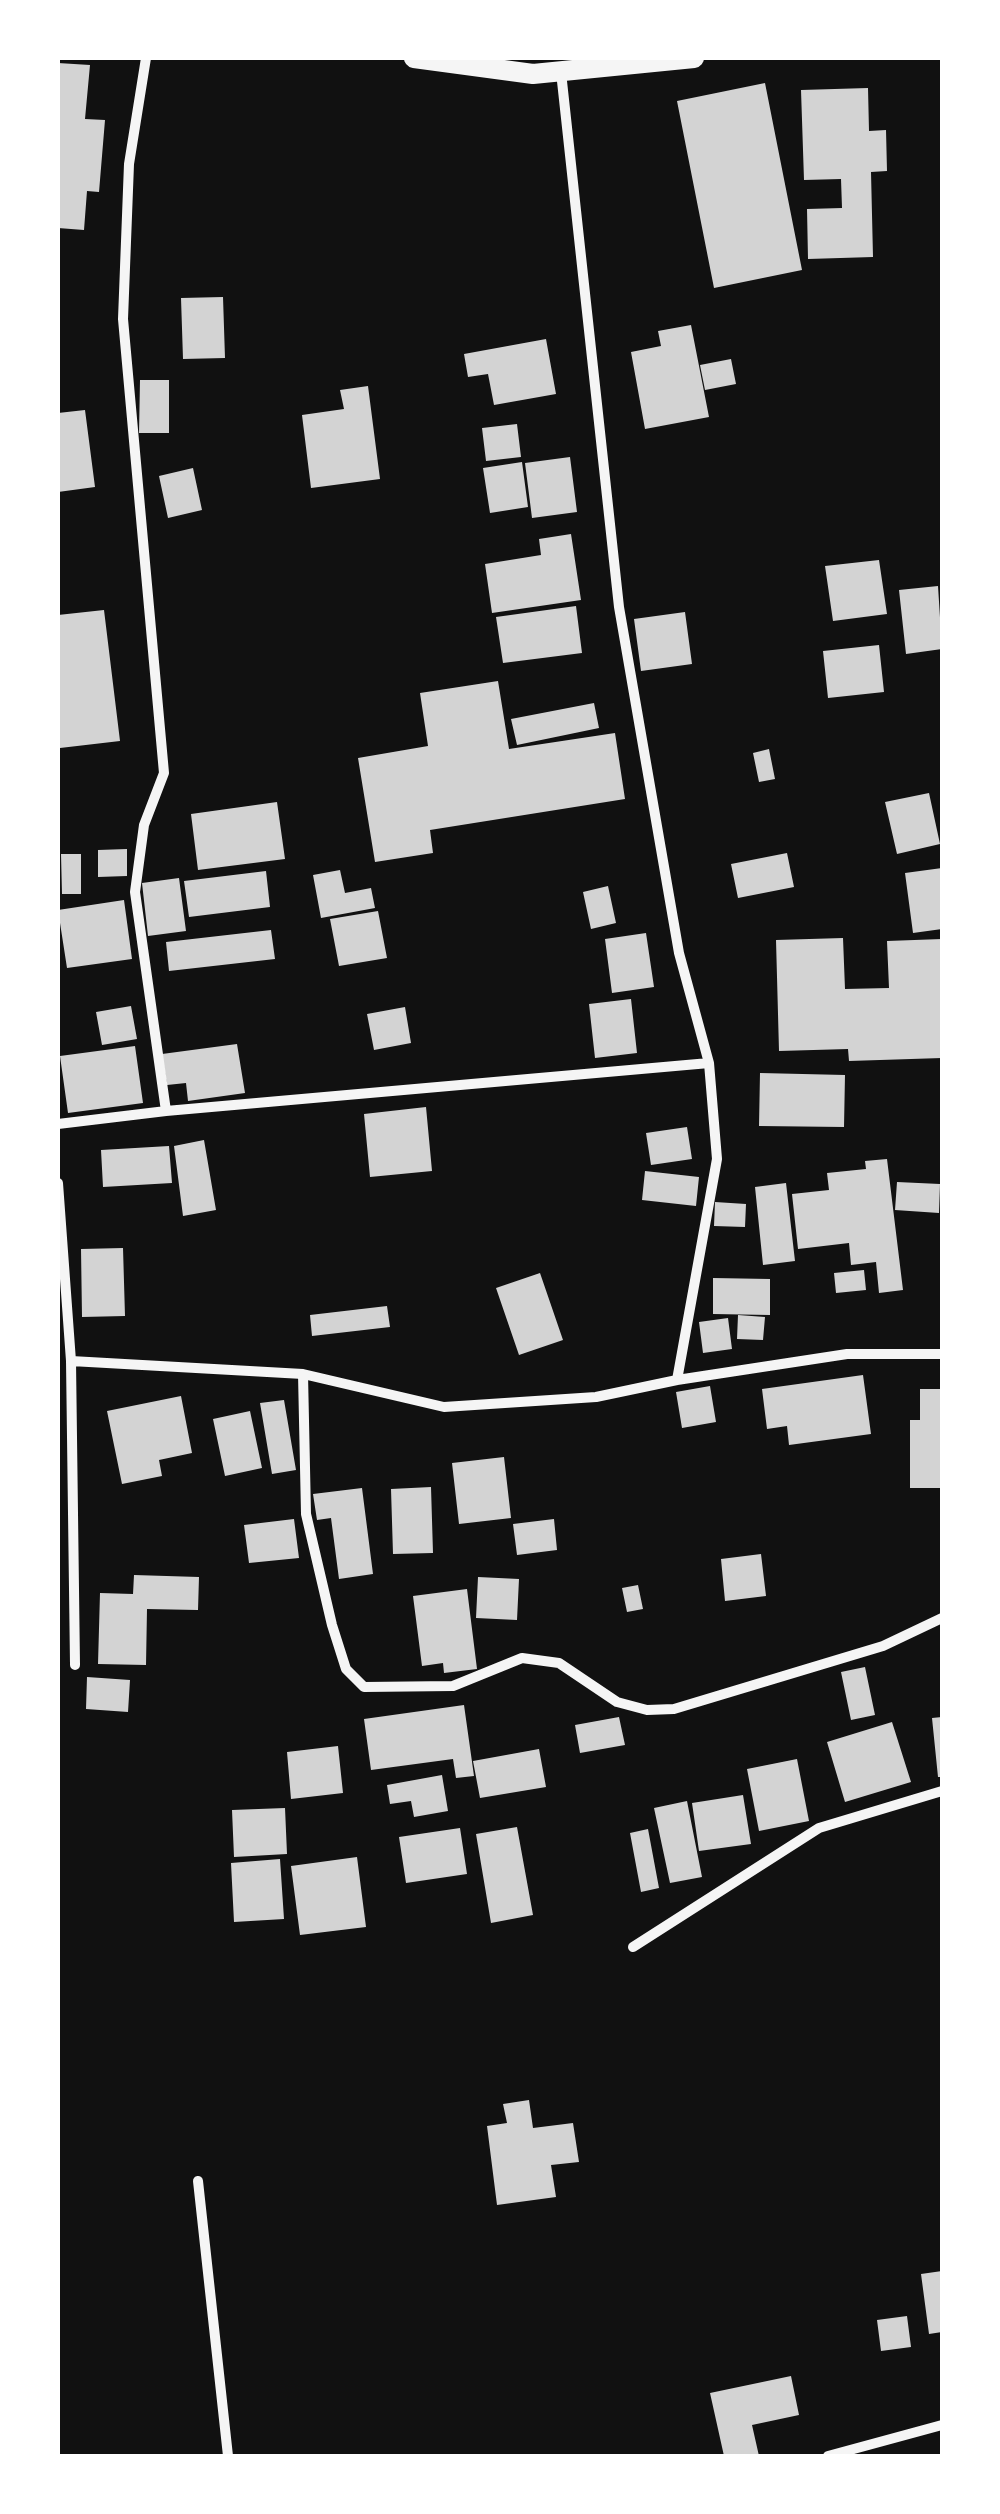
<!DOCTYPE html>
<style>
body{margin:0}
#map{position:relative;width:1000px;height:2514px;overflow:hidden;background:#111;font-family:Karla,sans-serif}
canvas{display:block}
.frame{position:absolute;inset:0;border:60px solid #fff;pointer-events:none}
</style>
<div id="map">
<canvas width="1000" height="2514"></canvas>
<div class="frame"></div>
</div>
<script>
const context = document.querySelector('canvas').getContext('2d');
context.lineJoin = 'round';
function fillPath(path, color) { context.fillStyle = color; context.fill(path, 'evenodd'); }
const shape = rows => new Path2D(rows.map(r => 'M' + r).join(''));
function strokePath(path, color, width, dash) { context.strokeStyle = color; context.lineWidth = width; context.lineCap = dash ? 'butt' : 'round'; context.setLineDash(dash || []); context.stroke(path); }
const building = shape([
 [58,63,90,65,85,119,105,120,99,192,87,191,84,230,58,228],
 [765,83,802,270,714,288,677,101],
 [868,88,869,131,886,130,887,171,871,172,873,257,808,259,807,209,842,208,841,179,804,180,801,90],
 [223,297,225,358,183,359,181,298],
 [691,325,709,417,645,429,631,352,661,346,658,331],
 [546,339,556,394,494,405,488,374,468,377,464,354],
 [731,359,736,384,705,390,700,365],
 [140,380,169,380,169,433,139,433],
 [368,386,380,479,311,488,302,415,344,409,340,390],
 [85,410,95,487,58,492,58,413],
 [517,424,521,457,486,461,482,428],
 [570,457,577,512,532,518,525,463],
 [522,462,528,507,490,513,483,468],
 [193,468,202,510,168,518,159,476],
 [571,534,581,600,492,613,485,564,541,555,539,539],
 [879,560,887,614,833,621,825,566],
 [938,586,942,649,906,654,899,590],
 [576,606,582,653,503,663,496,617],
 [104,610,120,741,60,748,58,615],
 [685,612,692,664,641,671,634,619],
 [879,645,884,692,828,698,823,651],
 [498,681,509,749,615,733,625,799,430,830,433,853,375,862,358,758,428,746,420,693],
 [594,703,599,728,517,745,511,719],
 [769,749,775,779,759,782,753,753],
 [929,793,940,844,897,854,885,802],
 [277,802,285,859,198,870,191,814],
 [127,849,127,876,98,877,98,850],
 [787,853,794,887,738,898,731,864],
 [61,854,81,854,81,894,62,894],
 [942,868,942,929,913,933,905,873],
 [340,870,345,893,371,888,375,908,321,918,313,875],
 [266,871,270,907,189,917,184,881],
 [179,878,186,931,148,936,142,883],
 [608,886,616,923,591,929,583,892],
 [124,900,132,959,67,968,58,910],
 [378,911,387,958,339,966,330,919],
 [271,930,275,959,169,971,166,942],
 [646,933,654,987,612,993,605,939],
 [843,938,845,989,889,988,887,941,942,939,942,1058,849,1061,848,1049,779,1051,776,940],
 [631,999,637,1053,595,1058,589,1004],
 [131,1006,137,1039,102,1045,96,1012],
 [405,1007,411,1043,374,1050,367,1014],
 [237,1044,245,1093,188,1101,186,1083,167,1085,162,1054],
 [135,1046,143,1103,68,1113,60,1056],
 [760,1073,845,1075,844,1127,759,1126],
 [426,1107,432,1171,370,1177,364,1114],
 [687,1127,692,1159,651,1165,646,1133],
 [204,1140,216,1210,183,1216,174,1146],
 [169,1146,172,1183,103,1187,101,1150],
 [887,1159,903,1290,879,1293,876,1262,851,1265,849,1243,798,1249,792,1194,829,1190,827,1173,866,1169,865,1161],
 [645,1171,699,1177,696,1206,642,1200],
 [897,1182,940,1184,939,1213,895,1210],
 [786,1183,795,1261,763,1265,755,1187],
 [715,1202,746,1204,745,1227,714,1226],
 [123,1248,125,1316,82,1317,81,1249],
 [864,1270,866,1290,836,1293,834,1273],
 [540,1273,563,1340,519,1355,496,1288],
 [713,1278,770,1279,770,1315,713,1314],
 [387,1306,390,1327,312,1336,310,1315],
 [738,1315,765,1317,763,1340,737,1339],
 [728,1318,732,1349,703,1353,699,1322],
 [863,1375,871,1434,789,1445,787,1426,767,1429,762,1389],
 [710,1386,716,1422,682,1428,676,1392],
 [920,1389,942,1389,942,1488,910,1488,910,1420,920,1420],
 [181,1396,192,1453,159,1460,162,1476,122,1484,107,1411],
 [284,1400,296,1470,272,1474,260,1403],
 [250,1411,262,1468,225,1476,213,1419],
 [504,1457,511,1518,459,1524,452,1463],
 [431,1487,433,1553,393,1554,391,1489],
 [362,1488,373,1574,339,1579,331,1518,317,1520,313,1494],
 [294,1519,299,1558,249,1563,244,1525],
 [554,1519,557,1550,517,1555,513,1524],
 [761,1554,766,1596,725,1601,721,1559],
 [134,1575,199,1577,198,1610,147,1609,146,1665,98,1664,100,1593,133,1594],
 [478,1577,519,1579,517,1620,476,1618],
 [638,1585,643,1609,627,1612,622,1588],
 [467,1589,477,1669,444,1673,443,1663,422,1666,413,1596],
 [865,1667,875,1715,851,1720,841,1672],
 [87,1677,130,1680,128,1712,86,1709],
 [464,1705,474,1776,456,1778,453,1759,371,1770,364,1719],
 [619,1717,625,1745,580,1753,575,1725],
 [942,1717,942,1777,938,1777,932,1718],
 [892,1722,911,1782,845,1802,827,1742],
 [338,1746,343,1793,291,1799,287,1752],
 [539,1749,546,1787,480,1798,473,1761],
 [797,1759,809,1821,759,1831,747,1769],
 [442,1775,448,1811,414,1817,411,1801,390,1804,387,1785],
 [743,1795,751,1844,699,1851,692,1803],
 [687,1801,702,1877,670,1883,654,1808],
 [285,1808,287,1854,234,1857,232,1810],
 [517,1827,533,1915,491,1923,476,1834],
 [460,1828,467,1874,406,1883,399,1837],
 [648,1829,659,1888,641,1892,630,1833],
 [357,1857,366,1927,300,1935,291,1866],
 [280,1859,284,1919,234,1922,231,1863],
 [529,2100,533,2128,573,2123,579,2162,551,2165,556,2197,497,2205,487,2126,507,2123,503,2104],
 [942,2271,942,2332,929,2334,921,2274],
 [907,2316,911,2347,881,2351,877,2320],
 [791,2376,799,2415,752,2425,759,2456,724,2456,710,2393]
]);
const minor = shape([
 [561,72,619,607,679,953,709,1063,717,1159,677,1380,596,1397,444,1407,303,1374,306,1514,332,1625,346,1669,364,1687,453,1686,522,1658,559,1663,617,1702,647,1710,674,1709,883,1646,942,1618],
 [166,1111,709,1063],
 [58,1124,166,1111,135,892,144,825,164,773,123,319,129,164,146,58],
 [58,1183,71,1361,75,1665],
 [71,1361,303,1374],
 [677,1380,847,1354,942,1354],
 [633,1947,819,1828,942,1791],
 [198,2181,228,2456],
 [828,2456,942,2425]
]);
const secondary = shape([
 [414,58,533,74,694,58]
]);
fillPath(building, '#d3d3d3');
strokePath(minor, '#f5f5f5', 10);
strokePath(secondary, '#f5f5f5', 20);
</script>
